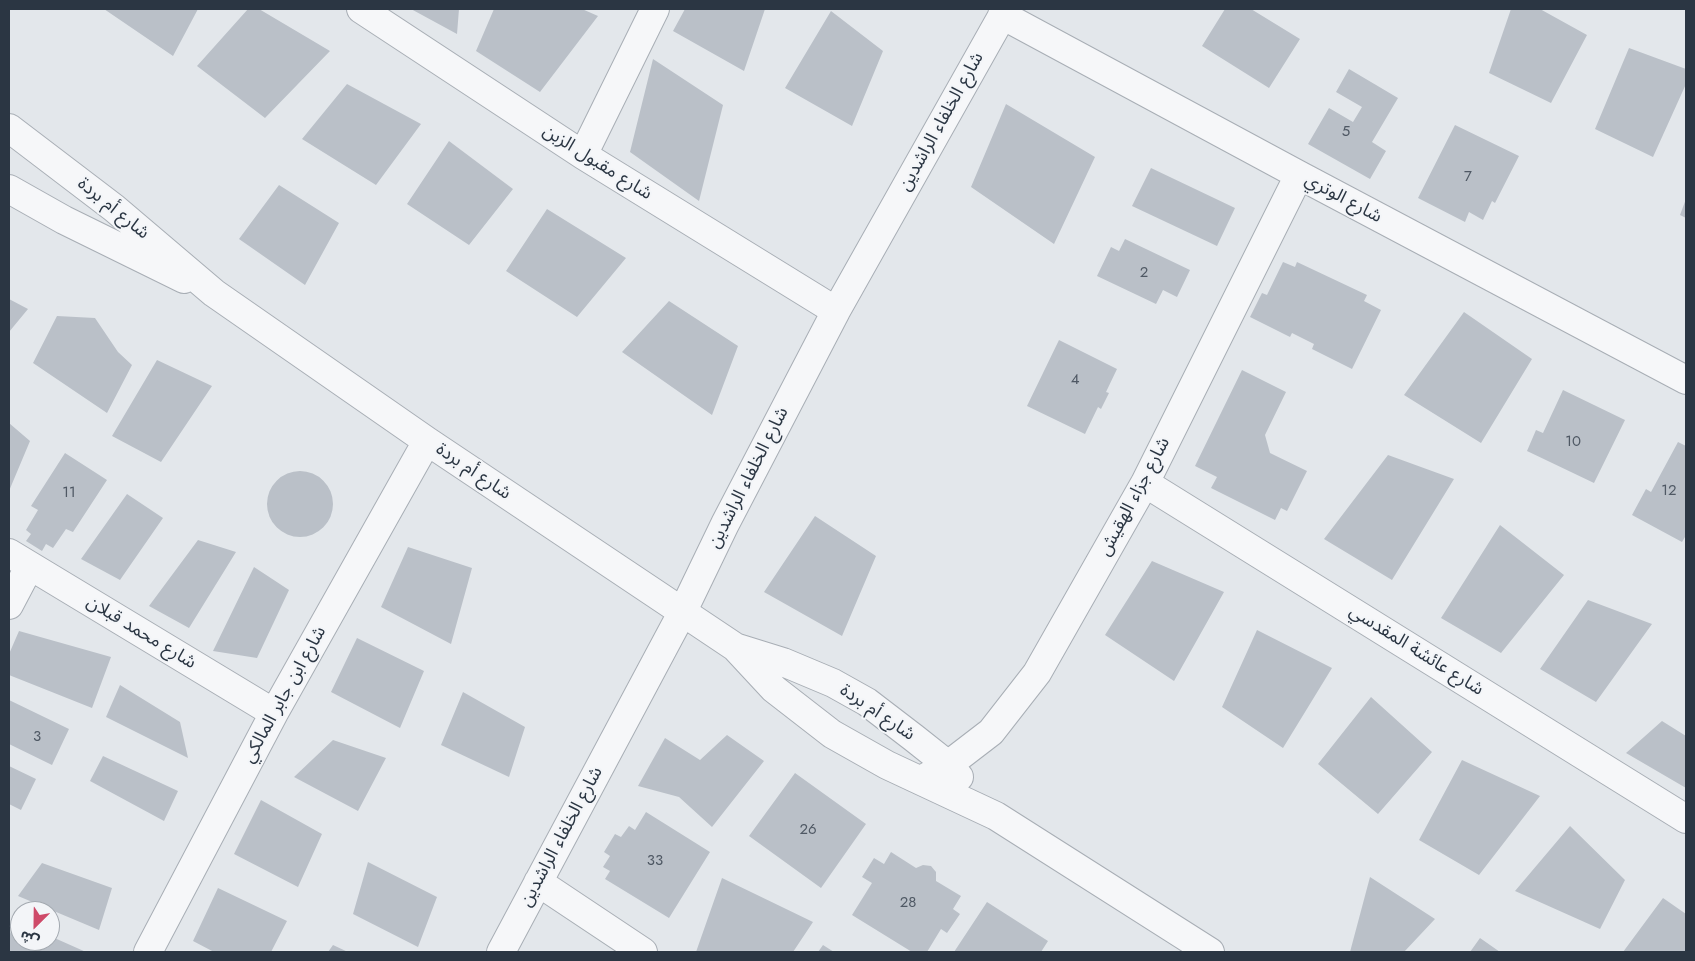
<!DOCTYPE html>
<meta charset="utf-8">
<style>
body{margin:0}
#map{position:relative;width:1695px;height:961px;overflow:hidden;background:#e3e7eb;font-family:Jost,"Noto Sans Arabic",sans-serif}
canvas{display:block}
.frame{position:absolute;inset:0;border:10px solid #2b3643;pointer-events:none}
.north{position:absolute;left:10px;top:901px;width:50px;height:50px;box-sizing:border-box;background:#f3f5f8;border:1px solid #a3a9b0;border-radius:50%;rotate:203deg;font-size:14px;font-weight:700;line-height:20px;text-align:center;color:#2b3643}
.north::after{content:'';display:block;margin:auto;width:18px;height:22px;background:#ce4a69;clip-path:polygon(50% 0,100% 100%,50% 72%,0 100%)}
</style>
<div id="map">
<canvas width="1695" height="961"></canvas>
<div class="frame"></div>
<div class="north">ش</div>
</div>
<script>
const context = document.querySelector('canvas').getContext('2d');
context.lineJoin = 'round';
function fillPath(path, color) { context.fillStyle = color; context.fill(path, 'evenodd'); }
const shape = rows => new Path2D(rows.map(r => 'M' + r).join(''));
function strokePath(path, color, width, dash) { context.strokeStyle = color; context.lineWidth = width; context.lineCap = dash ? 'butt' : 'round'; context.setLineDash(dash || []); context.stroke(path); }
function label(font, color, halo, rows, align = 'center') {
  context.font = font + ' Jost,"Noto Sans Arabic",sans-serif'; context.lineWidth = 4; context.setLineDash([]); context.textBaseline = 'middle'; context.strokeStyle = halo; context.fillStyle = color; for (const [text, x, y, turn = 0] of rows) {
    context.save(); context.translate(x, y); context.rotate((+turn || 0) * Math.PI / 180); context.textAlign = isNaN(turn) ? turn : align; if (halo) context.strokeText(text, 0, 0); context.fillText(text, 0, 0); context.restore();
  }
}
const building = shape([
 [104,9,198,9,173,56],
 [248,9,259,9,330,51,265,118,197,66],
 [411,9,459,9,457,34],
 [494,9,582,9,598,16,540,92,476,51],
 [685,9,765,9,744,71,673,31],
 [1225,9,1251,9,1300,39,1269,88,1202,46],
 [1511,9,1540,9,1587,35,1551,103,1489,73],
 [831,11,883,51,852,126,785,88],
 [1629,48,1686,69,1686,84,1653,157,1595,129],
 [653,59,723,105,699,201,630,152],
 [1349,69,1398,98,1372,142,1386,151,1370,179,1308,144,1329,108,1353,122,1362,107,1336,92],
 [347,84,421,124,376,185,302,139],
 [1006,104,1095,157,1054,244,971,187],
 [1455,125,1519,156,1495,203,1492,201,1483,220,1469,212,1465,222,1418,198],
 [449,141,513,189,469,245,407,204],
 [1151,168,1235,208,1217,246,1132,206],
 [279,185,339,223,305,285,239,239],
 [1686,199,1686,218,1680,215],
 [547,209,626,258,577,317,506,271],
 [1125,239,1190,270,1177,297,1163,290,1156,304,1097,276,1111,247,1119,251],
 [1283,262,1295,267,1297,262,1367,295,1364,301,1381,310,1352,369,1312,349,1314,344,1292,333,1290,337,1250,317,1262,293,1267,295],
 [9,299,28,309,9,332],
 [669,301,738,346,712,415,622,352],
 [1464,312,1532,359,1481,443,1404,395],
 [57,316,95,318,118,352,132,365,107,413,33,363],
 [1059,340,1117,369,1106,392,1109,393,1101,409,1098,407,1085,434,1027,406],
 [157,360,212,386,161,462,112,436],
 [1242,370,1286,392,1265,435,1270,453,1307,471,1287,511,1281,508,1275,520,1211,488,1217,477,1195,466],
 [1563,390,1625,420,1594,483,1527,451,1536,430,1543,433],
 [9,423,30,441,9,491],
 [1678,442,1686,446,1686,538,1685,537,1682,542,1632,515,1646,489,1651,492],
 [65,453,107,480,73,532,66,529,53,548,46,544,42,551,26,541,31,534,26,530,38,510,31,506],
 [1388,455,1454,479,1392,580,1324,539],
 '267 504a33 33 0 1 1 66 0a33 33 0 1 1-66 0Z',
 [127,494,163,518,120,580,81,559],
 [815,516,876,556,842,636,764,592],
 [1500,525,1564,575,1501,653,1441,618],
 [198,540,236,552,189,628,149,606],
 [408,547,472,568,451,644,381,607],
 [1152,561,1224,592,1174,681,1105,635],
 [254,567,289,590,257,658,213,651],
 [1588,600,1652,624,1596,702,1540,669],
 [1257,630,1332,668,1283,748,1222,707],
 [19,631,111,657,92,708,9,675,9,654],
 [357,638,424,671,400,728,331,692],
 [120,685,180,722,188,758,106,717],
 [463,692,525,727,509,777,441,745],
 [1371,697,1432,752,1378,814,1318,764],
 [9,700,69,729,52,765,9,744],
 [1662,721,1686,736,1686,788,1626,753],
 [727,735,764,761,712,827,679,797,638,786,665,738,700,760],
 [333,740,386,758,358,811,294,777],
 [103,756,178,791,164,821,90,781],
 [1462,760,1540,796,1479,875,1419,840],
 [9,766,36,779,21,810,9,804],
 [795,773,866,824,821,888,749,836],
 [261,800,322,834,298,887,234,854],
 [646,812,710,852,669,918,605,879,610,871,603,867,610,856,604,852,615,834,621,837,629,826,635,830],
 [1570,826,1625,880,1600,929,1515,891],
 [891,852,916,868,923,865,931,866,936,872,936,881,961,896,953,909,960,914,947,933,941,929,927,952,912,952,852,915,872,883,862,877,874,858,884,864],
 [368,862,437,897,418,947,353,914],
 [42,863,112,888,99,930,18,896],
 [1370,877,1435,919,1404,952,1350,952],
 [722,878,813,922,793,952,696,952],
 [218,888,287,921,271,952,214,952,193,941],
 [1663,898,1686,914,1686,952,1623,952],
 [987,902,1048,941,1041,952,954,952],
 [16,920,20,922,20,941,50,941,50,936,86,952,9,952,9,936],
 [1480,938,1500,952,1470,952],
 [333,945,348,952,328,952],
 [823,945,834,952,818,952]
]);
const minor = shape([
 [361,9,583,155,836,311],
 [1002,15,1299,175,1686,380],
 [9,128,114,208,214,293,427,441,735,647,774,689,832,734,887,765,996,816,1210,952],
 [583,155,655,9],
 [9,189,64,220,184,279],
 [1145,483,1686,819],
 [9,553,274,713],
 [9,605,29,567],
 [738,648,783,662,833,683,867,702,914,738,948,765,959,777],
 [921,780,948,765,991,732,1037,673,1145,483,1299,175],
 [538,882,643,952],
 [148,952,274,713,427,441],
 [501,952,683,611,725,524,836,311,1006,9]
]);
const numberNames = [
 ["5",1346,132],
 ["7",1468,177],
 ["2",1144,273],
 ["4",1075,380],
 ["10",1573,442],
 ["12",1669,491],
 ["11",69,493],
 ["3",37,737],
 ["26",808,830],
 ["33",655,861],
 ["28",908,903]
];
const streetNames = [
 ["شارع الخلفاء الراشدين",942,122,-61],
 ["شارع مقبول الزبن",597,163,32],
 ["شارع الوتري",1343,199,28],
 ["شارع أم بردة",113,209,39],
 ["شارع أم بردة",473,472,34],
 ["شارع الخلفاء الراشدين",749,478,-63],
 ["شارع جزاء الهقيش",1135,497,-62],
 ["شارع محمد قبلان",141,633,31],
 ["شارع عائشة المقدسي",1416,651,32],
 ["شارع ابن جابر المالكي",285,695,-61],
 ["شارع أم بردة",877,713,34],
 ["شارع الخلفاء الراشدين",562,837,-62]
];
fillPath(building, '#bac0c8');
strokePath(minor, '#a8aeb5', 30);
strokePath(minor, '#f6f7f9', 28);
label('15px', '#4f5864', null, numberNames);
label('18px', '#2b3643', '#f3f5f8', streetNames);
</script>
